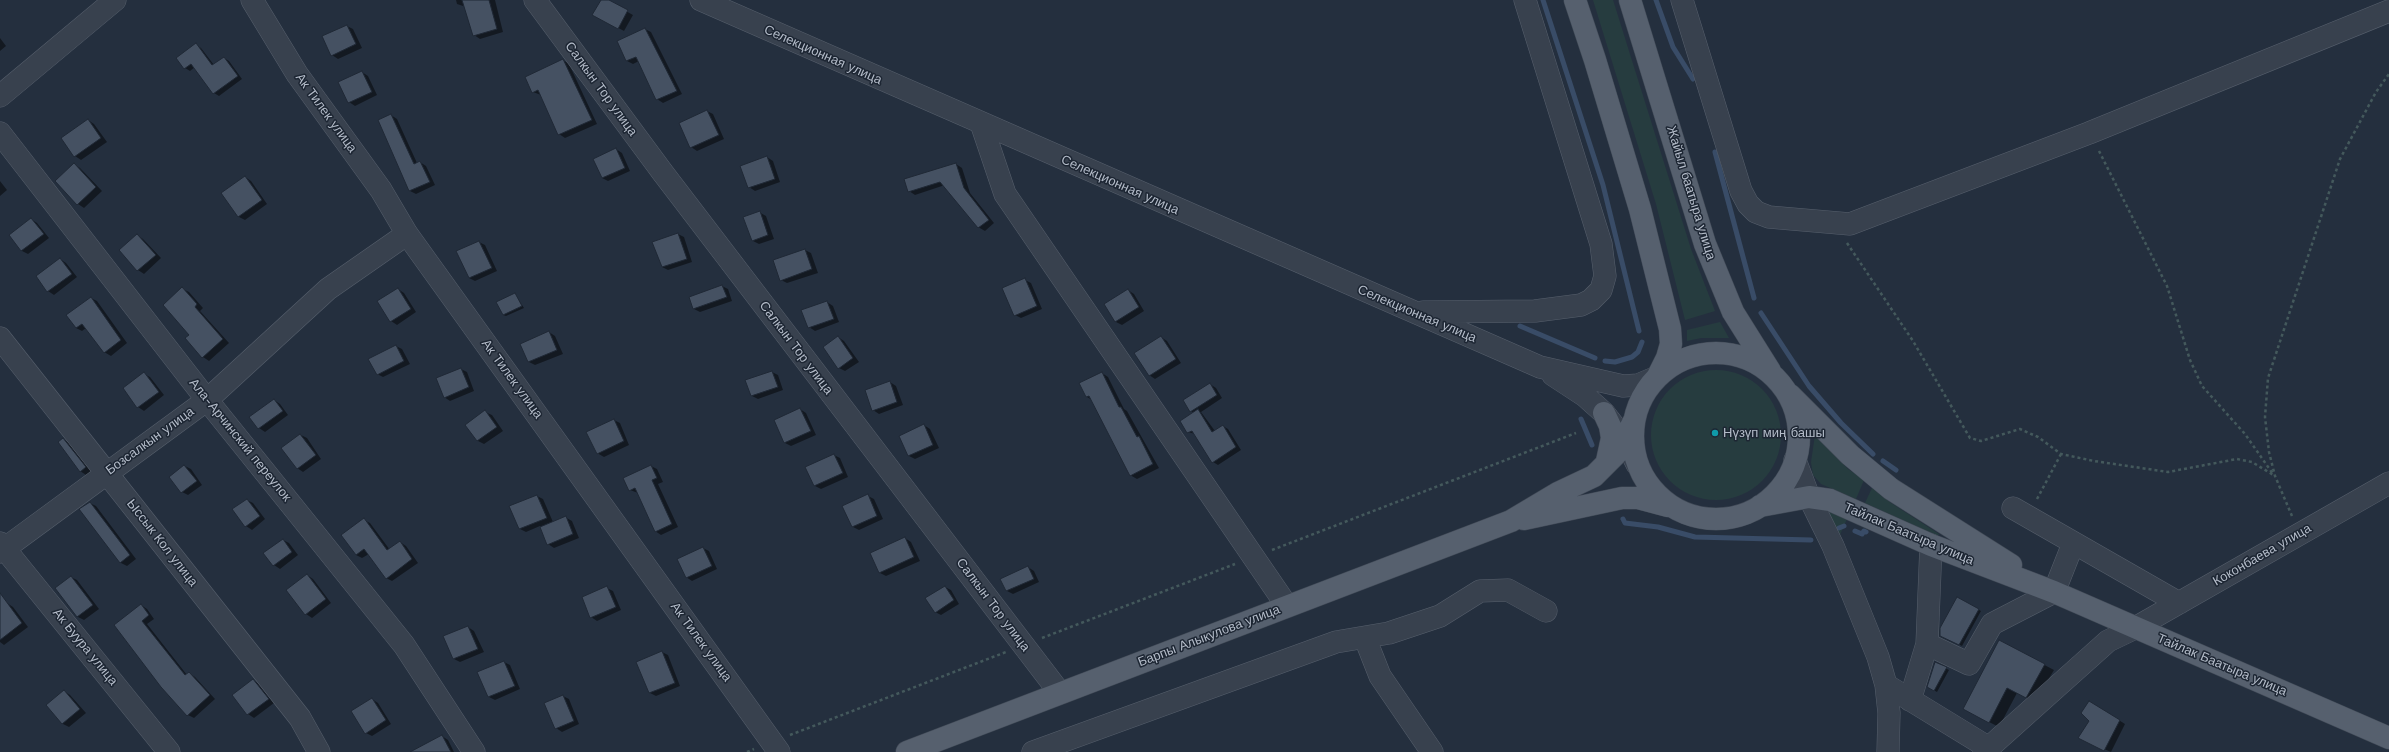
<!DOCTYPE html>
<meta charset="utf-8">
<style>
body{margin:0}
canvas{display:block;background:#242f3e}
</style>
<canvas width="2389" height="752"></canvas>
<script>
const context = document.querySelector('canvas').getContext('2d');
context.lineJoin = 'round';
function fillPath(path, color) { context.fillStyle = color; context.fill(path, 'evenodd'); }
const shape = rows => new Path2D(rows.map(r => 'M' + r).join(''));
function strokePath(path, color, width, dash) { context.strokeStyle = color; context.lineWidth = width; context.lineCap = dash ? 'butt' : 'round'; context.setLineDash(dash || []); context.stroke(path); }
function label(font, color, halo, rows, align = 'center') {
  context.font = font + ' "Work Sans",sans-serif'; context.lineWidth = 3; context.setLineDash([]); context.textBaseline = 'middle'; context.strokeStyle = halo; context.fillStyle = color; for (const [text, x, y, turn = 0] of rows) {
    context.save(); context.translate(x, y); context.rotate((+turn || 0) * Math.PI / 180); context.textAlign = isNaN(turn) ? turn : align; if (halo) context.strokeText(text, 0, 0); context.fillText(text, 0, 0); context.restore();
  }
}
const green = shape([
 [1593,0,1613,0,1691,249,1715,311,1685,320,1656,204],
 [1720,322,1729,338,1701,338,1687,341,1687,330],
 '1651 435a65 65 0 1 1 130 0a65 65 0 1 1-130 0Z',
 [1815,435,1848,469,1864,480,1856,499,1821,484,1813,475,1811,462],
 [1872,488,1891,503,1939,534,1938,536,1865,503],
 [1829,512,1847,519,1839,537]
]);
const shadow = shape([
 [456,0,495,0,503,32,480,39,474,35,466,7,457,4],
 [602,0,606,0,633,15,624,31,594,15],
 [347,26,353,29,362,48,338,59,332,55],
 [645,29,651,32,682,94,663,103,657,99,639,61,633,64,627,61,618,41],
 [0,38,6,46,0,51],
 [196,45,201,48,214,65,224,58,229,61,242,79,219,96,214,93,195,67,190,71,185,68],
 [563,60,569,64,597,124,565,138,559,134,541,95,533,92],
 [362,72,368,76,377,95,355,106,349,102],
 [707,111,713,114,724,139,697,151,691,147],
 [391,115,397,119,417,163,420,162,426,166,435,185,416,194,410,191],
 [88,120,94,124,107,142,81,160,75,156],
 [616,149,622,153,630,171,608,181,602,178],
 [767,157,773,161,780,182,755,191,749,187],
 [74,164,80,168,102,191,84,208,78,204,56,181],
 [956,164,962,168,970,193,994,223,985,231,978,227,945,185,915,195,909,191],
 [245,177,251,181,267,204,245,220,239,217,222,194],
 [0,181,7,190,0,196],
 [759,212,766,216,774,239,759,244,753,241],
 [31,219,37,223,49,238,28,254,22,251,10,235],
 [678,234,684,237,692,262,668,270,662,267],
 [137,235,143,239,161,258,144,274,138,270],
 [479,242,485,245,497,271,475,281,469,278],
 [805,250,811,253,818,273,787,283,781,280],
 [60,259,66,263,77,277,54,295,48,291,37,277],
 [1025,280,1031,283,1042,309,1021,318,1015,315],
 [722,286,728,289,732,301,700,312,694,309,690,297],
 [183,289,189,292,203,308,200,311,229,343,209,361,203,357,186,338,190,335],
 [398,289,404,293,416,312,397,325,391,321,378,302],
 [1128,290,1134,294,1144,311,1122,325,1116,322],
 [515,294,524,308,506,316,503,315],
 [91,298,97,301,127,343,111,356,104,352,86,328,82,331,76,328],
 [827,302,833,306,839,322,815,331,809,327],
 [549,332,555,336,563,354,535,365,529,362,521,345],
 [838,337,844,341,859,362,845,371,839,368],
 [1161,337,1167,341,1181,363,1155,379,1149,375],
 [396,346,402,349,410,364,383,377,377,374],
 [461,369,467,372,474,391,450,401,444,397],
 [772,372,778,375,783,390,758,399,752,396,747,381],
 [1102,373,1108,377,1124,409,1127,411,1159,468,1137,479,1130,475,1092,400,1087,397],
 [144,374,150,377,164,395,144,411,138,407],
 [890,382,896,386,903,405,879,414,873,410],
 [1210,384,1216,388,1222,398,1201,412,1215,431,1223,426,1228,429,1241,450,1218,465,1213,462,1195,434,1188,432,1194,413,1191,411],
 [274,400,280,404,288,415,265,432,259,428,251,417],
 [800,409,806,413,816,435,791,446,785,443,775,421],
 [485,412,492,415,503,431,484,444,478,441,467,425],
 [614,420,620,423,629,445,604,457,597,453],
 [924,425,930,429,939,448,915,459,909,456,900,436],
 [301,435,307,438,321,459,303,472,297,468],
 [63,439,69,443,91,471,86,475,80,471],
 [834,455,840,458,848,477,821,489,815,486,806,467],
 [185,466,191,469,202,485,188,495,182,492],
 [651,466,657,469,663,482,658,484,678,527,661,535,655,531,638,493,630,490],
 [537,496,543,499,553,522,565,517,572,521,579,538,554,548,548,544,540,526,526,532,520,529],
 [868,496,874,499,883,519,859,530,853,527],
 [247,500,253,503,265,519,252,530,246,526],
 [90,503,96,506,136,559,127,566,121,563,81,510],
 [364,520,370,523,390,550,400,542,406,546,418,563,392,581,386,578,369,554,362,558,356,555],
 [905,538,911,542,920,561,886,576,880,573,871,553],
 [283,540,289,543,298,555,280,569,274,565],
 [703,548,709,551,717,569,692,581,686,577],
 [1028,567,1034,571,1039,582,1013,594,1007,591],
 [307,575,313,579,331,603,312,618,306,614],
 [71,577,77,580,99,609,84,620,78,617,56,588],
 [945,587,951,590,959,604,941,615,935,612],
 [607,588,613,591,621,610,597,621,591,617],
 [1958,598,1981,611,1962,646,1944,637],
 [7,603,13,607,28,627,4,645,0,642,0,608],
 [141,605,147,609,154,619,147,624,187,675,189,673,195,677,215,699,194,718,188,715,115,625],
 [468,627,474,631,484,652,460,662,454,659,445,637],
 [1999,641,2054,670,2035,702,2017,693,1999,727,1973,714],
 [662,652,668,655,680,686,656,696,650,693,637,662],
 [504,662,510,665,520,689,495,700,489,697,479,672],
 [1935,663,1949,670,1937,692,1928,687],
 [253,680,259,684,274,703,254,718,248,714,234,695],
 [64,691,70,695,86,713,69,727,63,724,47,705],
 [563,696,569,699,579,724,562,732,556,728],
 [372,699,378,703,391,724,372,736,366,733],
 [2090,702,2125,724,2111,752,2085,741,2091,720],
 [442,736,448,740,454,752,413,752]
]);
const stream = shape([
 [1543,0,1603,185,1639,331],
 [1656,0,1673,47,1693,79],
 [1715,152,1754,298],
 [1761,313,1809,386,1841,423,1873,454],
 [1520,326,1595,358],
 [1605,361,1615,362,1632,357,1638,352,1642,342],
 [1581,419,1592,445],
 [1883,461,1896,470],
 [1623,519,1625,523,1658,527,1695,537,1811,540],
 [1839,528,1844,526],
 [1855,531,1862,534,1864,531,1866,532]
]);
const building = shape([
 [462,0,489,0,497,29,473,36,462,0],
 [601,0,609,0,628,10,618,29,592,15,601,0],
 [347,25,356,44,331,56,322,36,347,25],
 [645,28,677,91,656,100,636,57,626,61,617,41,645,28],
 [196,43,212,65,224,57,238,76,213,94,191,64,184,69,176,58,196,43],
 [563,59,592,120,558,135,538,90,532,93,525,77,563,59],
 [362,71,372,92,348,103,338,82,362,71],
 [707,110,719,135,690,148,679,123,707,110],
 [391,114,414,164,420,161,430,182,409,191,378,120,391,114],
 [88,119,101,138,74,157,61,138,88,119],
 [616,148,625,168,602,178,593,159,616,148],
 [767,156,775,179,748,188,740,166,767,156],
 [74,163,96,187,77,205,55,181,74,163],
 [956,163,964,188,989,220,978,228,940,182,908,192,904,179,956,163],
 [245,176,262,200,238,217,221,193,245,176],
 [760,211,768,235,752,241,743,217,760,211],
 [31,218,44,234,21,251,9,235,31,218],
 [678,233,687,259,662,267,652,242,678,233],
 [137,234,156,255,137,271,119,250,137,234],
 [479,241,492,268,469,278,456,251,479,241],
 [805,249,812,269,780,281,773,260,805,249],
 [60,258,72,274,47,292,36,276,60,258],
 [1025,278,1037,306,1014,316,1002,288,1025,278],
 [722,285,727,297,693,309,689,297,722,285],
 [182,287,197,304,195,307,223,339,202,358,185,338,189,335,163,305,182,287],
 [398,288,411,309,390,322,377,301,398,288],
 [1128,289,1139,307,1115,322,1104,304,1128,289],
 [515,293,522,306,503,315,496,302,515,293],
 [91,297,121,340,104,353,82,324,76,328,66,315,91,297],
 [827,301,834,319,808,328,801,310,827,301],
 [549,331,557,350,528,362,520,344,549,331],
 [838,336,853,358,838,369,823,347,838,336],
 [1161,336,1176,359,1149,376,1134,353,1161,336],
 [396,345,404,361,377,375,368,359,396,345],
 [461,368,469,387,444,398,436,378,461,368],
 [772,371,778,387,751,396,745,380,772,371],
 [144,372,159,392,137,408,123,388,144,372],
 [1102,372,1119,407,1121,407,1137,437,1139,436,1153,464,1130,476,1089,396,1086,397,1079,383,1102,372],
 [890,381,897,402,872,411,865,390,890,381],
 [1210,383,1217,395,1190,412,1183,400,1210,383],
 [274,399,283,411,258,429,249,417,274,399],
 [800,408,811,431,784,443,774,420,800,408],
 [1198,409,1212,432,1223,425,1236,447,1212,463,1192,431,1187,433,1180,421,1198,409],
 [485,410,497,427,477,441,465,425,485,410],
 [614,419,624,441,597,454,586,432,614,419],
 [924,424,933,445,908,456,899,436,924,424],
 [300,434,316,455,297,469,281,448,300,434],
 [63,438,86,467,80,472,58,442,63,438],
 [834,454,843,473,814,486,805,467,834,454],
 [184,465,197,481,181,493,169,477,184,465],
 [651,465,657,478,652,480,672,524,655,532,635,488,629,491,623,478,651,465],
 [868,494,877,516,852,527,842,506,868,494],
 [537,495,547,518,519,529,509,506,537,495],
 [247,499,260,516,245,527,232,509,247,499],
 [90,502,130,555,120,563,79,509,90,502],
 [566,516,573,534,547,545,540,527,566,516],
 [364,518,387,550,400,541,412,559,386,579,364,549,356,555,341,535,364,518],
 [905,537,914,557,879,573,870,553,905,537],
 [283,539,292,552,273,566,263,553,283,539],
 [703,547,712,566,686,578,677,559,703,547],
 [1028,566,1034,579,1006,591,1000,579,1028,566],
 [307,574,326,599,305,615,286,590,307,574],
 [71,576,93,605,77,617,55,588,71,576],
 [607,586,616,607,590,618,582,597,607,586],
 [945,586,954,600,935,613,925,598,945,586],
 [0,593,22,623,0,640,0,593],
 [1957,597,1979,609,1959,645,1940,636,1940,628,1957,597],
 [141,604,149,615,142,621,185,675,189,672,210,695,187,716,161,687,114,625,141,604],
 [468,626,478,649,453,659,443,636,468,626],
 [1999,640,2045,664,2026,698,2007,688,1989,723,1963,709,1999,640],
 [662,651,675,683,649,693,636,662,662,651],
 [504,661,515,686,488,697,477,672,504,661],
 [1935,662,1947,667,1934,691,1927,687,1935,662],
 [253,679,269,699,247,715,232,695,253,679],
 [64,690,80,709,62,724,46,705,64,690],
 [563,695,574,721,555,729,544,703,563,695],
 [372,698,386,720,365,734,351,711,372,698],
 [2089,701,2120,720,2104,751,2078,738,2089,721,2081,713,2089,701],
 [442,735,451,752,410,752,442,735]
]);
const path = shape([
 [2099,151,2167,286,2190,360,2202,386,2245,434,2273,474],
 [1847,243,1913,341,1970,438,1981,441,2020,429,2038,437,2061,454,2094,461,2168,472,2237,459,2252,462,2275,476],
 [2037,499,2061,454],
 [2292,516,2275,476,2269,452,2265,417,2268,378,2340,159,2376,92,2389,74],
 [1272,550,1576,433],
 [1042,638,1235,564],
 [790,735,1006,652],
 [747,752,754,749]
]);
const minor = shape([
 [252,0,297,74,381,190,407,234,779,752],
 [535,0,663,173,1060,693],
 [701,0,1540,367,1623,386,1638,385,1657,377],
 [1682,0,1741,191,1748,204,1756,212,1769,217,1850,224,2089,133,2389,11],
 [0,96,115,0],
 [981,123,1005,194,1287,606],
 [0,133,207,400,404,645,474,752],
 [1423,312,1535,311,1581,305,1591,300,1601,290,1605,276,1601,244,1525,0],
 [0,338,300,718,319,752],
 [1553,375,1585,396,1604,413,1625,440,1637,464],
 [1795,460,1809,497,1833,546,1878,657,1886,685,1889,713,1888,752],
 [2013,508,2179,603],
 [0,543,169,752],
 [1931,545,1927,644,1969,664,1992,624,2054,592,2073,544],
 [0,552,207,400,328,289,407,234],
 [1365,638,1380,676,1432,752],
 [1886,685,1989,748],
 [1910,700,1927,644],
 [1033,752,1336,642,1389,633,1440,616,1480,591,1508,590,1546,611],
 [1984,752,2108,641,2135,628,2389,483]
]);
const major = shape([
 [1575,0,1595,60,1640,209,1670,329,1671,344,1667,358,1658,376],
 [1630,0,1705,244,1733,312,1770,371],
 '1633 436a83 83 0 1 1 166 0a83 83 0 1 1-166 0Z',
 [1790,395,1850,455,1891,489,2011,565],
 [1604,413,1610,426,1612,438,1607,461],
 [1760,506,1809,497,1830,500,1931,545,2054,592,2389,738],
 [1524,519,1622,498,1638,498,1668,506],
 [907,752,1511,521,1558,493,1594,476,1617,453,1634,421]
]);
const markers = [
 [1715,433,4,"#0f9aa8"]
];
const streetNames = [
 ["Селекционная улица",823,55,24],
 ["Салкын Тор улица",601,89,54],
 ["Ак Тилек улица",326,113,54],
 ["Селекционная улица",1120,185,24],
 ["Жайыл баатыра улица",1691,193,73],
 ["Селекционная улица",1417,314,23],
 ["Салкын Тор улица",796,348,53],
 ["Ак Тилек улица",512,379,54],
 ["Ала-Арчинский переулок",240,440,51],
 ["Бозсалкын улица",150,441,-36],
 ["Тайлак Баатыра улица",1909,534,23],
 ["Ыссык Кол улица",162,543,52],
 ["Коконбаева улица",2262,555,-30],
 ["Салкын Тор улица",993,605,53],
 ["Барпы Алыкулова улица",1209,636,-21],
 ["Ак Тилек улица",701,642,54],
 ["Ак Буура улица",85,647,51],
 ["Тайлак Баатыра улица",2222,665,23]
];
const poiNames = [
 ["Нүзүп миң башы",1723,433]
];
fillPath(green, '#263c3f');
fillPath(shadow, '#0007');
strokePath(stream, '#394c67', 5);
fillPath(building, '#455162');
strokePath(building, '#1f2835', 1);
strokePath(minor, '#565f6c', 23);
strokePath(major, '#414a57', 23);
strokePath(path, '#44595c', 2.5, [3, 3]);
strokePath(minor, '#38414e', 22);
strokePath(major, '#56606e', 22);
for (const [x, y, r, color] of markers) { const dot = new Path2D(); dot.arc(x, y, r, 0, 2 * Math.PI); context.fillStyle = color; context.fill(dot); strokePath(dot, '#1d2633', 1.5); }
label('13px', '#b4bcc9', '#1d2633', streetNames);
label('13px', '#b4bcc9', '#1d2633', poiNames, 'left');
</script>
